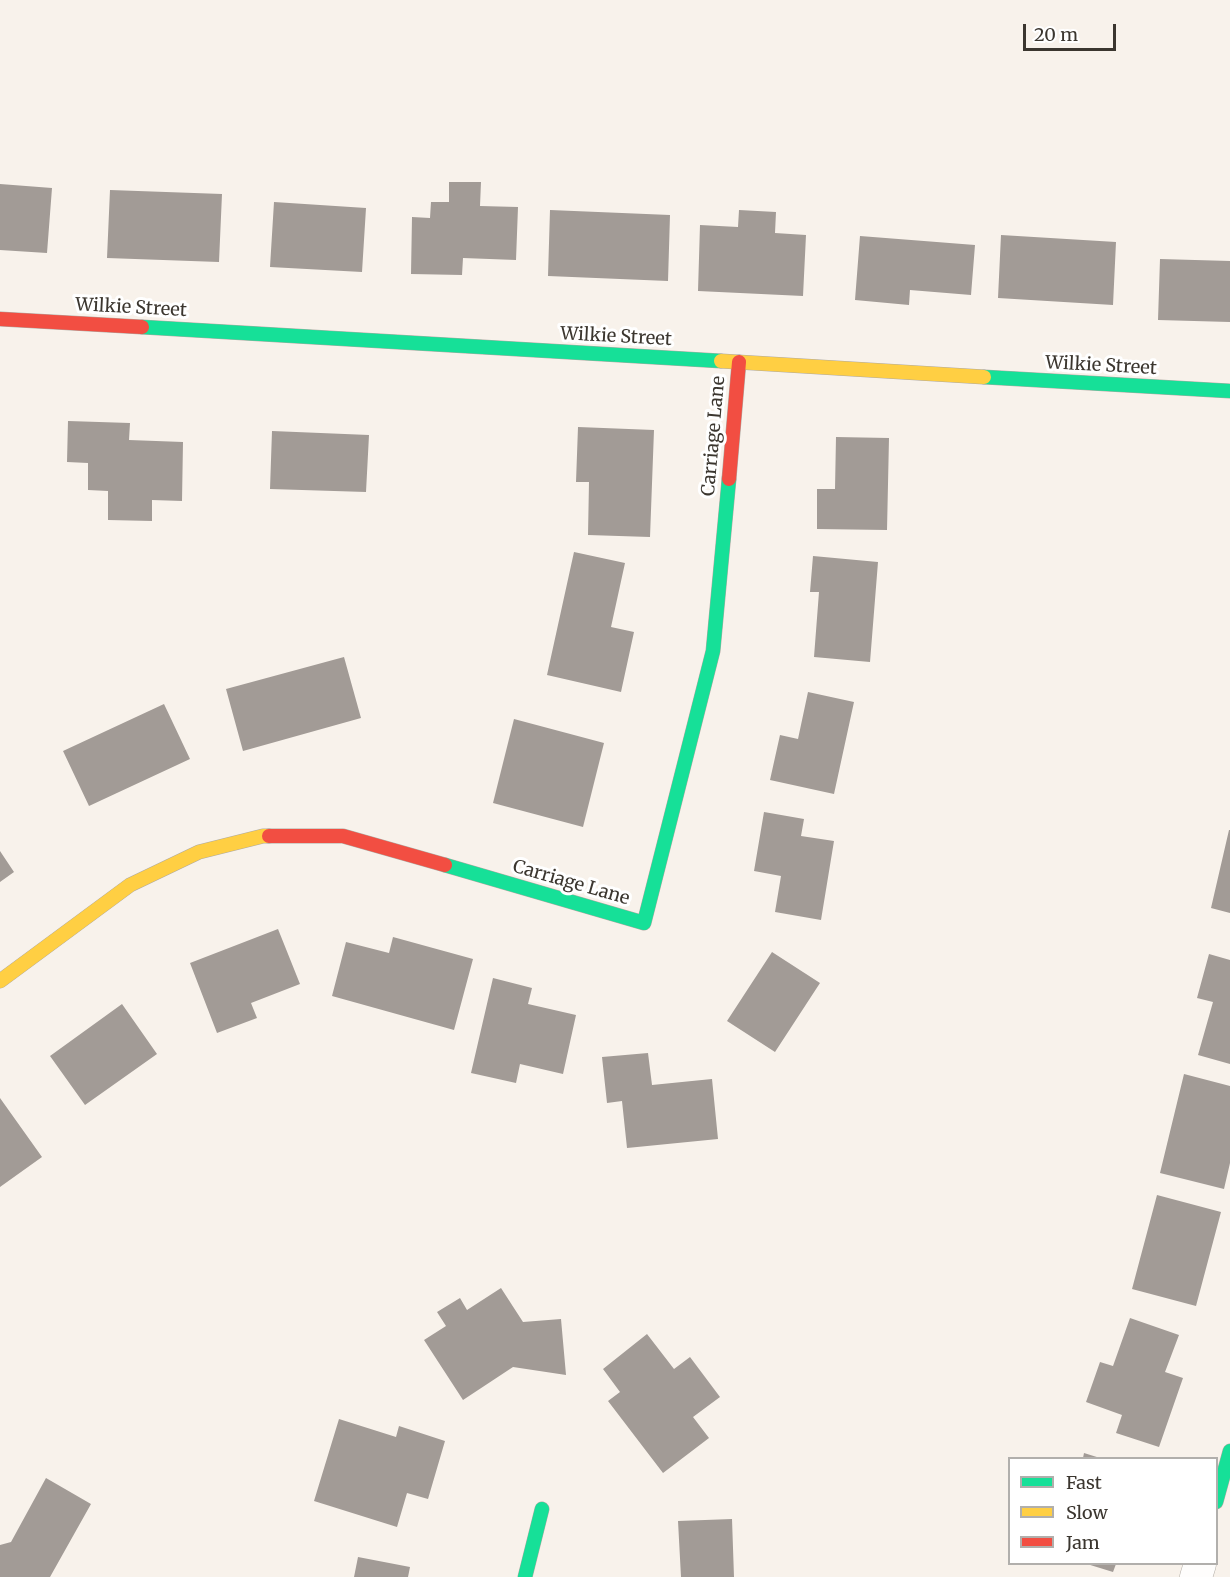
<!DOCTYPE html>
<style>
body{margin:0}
#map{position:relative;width:1230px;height:1577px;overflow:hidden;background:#f8f2eb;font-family:Merriweather,serif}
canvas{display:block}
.legend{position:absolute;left:1008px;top:1457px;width:210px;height:108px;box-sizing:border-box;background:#fff;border:2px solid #b1afac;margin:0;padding:8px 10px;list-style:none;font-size:18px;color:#3b362f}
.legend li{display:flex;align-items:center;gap:12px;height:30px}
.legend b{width:30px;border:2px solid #b1afac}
.scale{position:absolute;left:1023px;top:24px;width:93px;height:27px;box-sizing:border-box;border:3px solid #3b362f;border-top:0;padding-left:8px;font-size:18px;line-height:21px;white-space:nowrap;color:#3b362f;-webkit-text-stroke:4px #fff;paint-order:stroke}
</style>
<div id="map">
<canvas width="1230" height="1577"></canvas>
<ul class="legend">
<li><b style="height:8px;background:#16e098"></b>Fast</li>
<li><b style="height:8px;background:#ffcf43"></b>Slow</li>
<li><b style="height:8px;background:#f24e42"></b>Jam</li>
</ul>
<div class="scale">20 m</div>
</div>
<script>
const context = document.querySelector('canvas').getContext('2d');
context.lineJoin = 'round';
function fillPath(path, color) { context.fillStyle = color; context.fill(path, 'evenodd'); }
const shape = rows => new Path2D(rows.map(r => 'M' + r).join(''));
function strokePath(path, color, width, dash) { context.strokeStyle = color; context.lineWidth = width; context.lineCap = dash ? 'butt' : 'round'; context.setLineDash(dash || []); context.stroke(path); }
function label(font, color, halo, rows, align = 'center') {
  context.font = font + ' Merriweather,serif'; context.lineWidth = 6; context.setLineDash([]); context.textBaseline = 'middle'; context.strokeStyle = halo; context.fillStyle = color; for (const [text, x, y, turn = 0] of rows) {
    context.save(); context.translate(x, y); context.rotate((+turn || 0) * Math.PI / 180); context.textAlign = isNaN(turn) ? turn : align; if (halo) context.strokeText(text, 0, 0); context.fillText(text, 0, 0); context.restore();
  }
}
const building = shape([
 [449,182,481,182,480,206,518,207,516,260,463,258,462,275,411,274,412,217,430,218,431,202,449,202],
 [0,184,52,188,47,253,0,250],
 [110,190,222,194,219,262,107,258],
 [274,202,366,208,362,272,270,267],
 [550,210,670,215,668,281,548,276],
 [739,210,776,212,775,233,806,235,803,296,698,291,700,225,738,227],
 [1001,235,1116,242,1113,305,998,298],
 [860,236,975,245,971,295,910,290,909,305,855,300],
 [1160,259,1230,261,1230,322,1158,320],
 [68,421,130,423,129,440,183,442,182,501,152,500,152,521,108,520,108,491,88,490,88,463,67,462],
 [578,427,654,430,650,537,588,535,589,482,576,482],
 [272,431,369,435,366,492,270,489],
 [836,437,889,438,887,530,817,529,817,489,835,489],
 [574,552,625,563,611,627,634,632,621,692,547,675],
 [813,556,878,562,870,662,814,657,819,592,810,592],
 [344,657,361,718,243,751,226,689],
 [808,692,854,702,834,794,770,780,780,735,798,739],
 [164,704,190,759,89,806,63,751],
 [514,719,604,743,583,827,493,803],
 [764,812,804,819,801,836,834,841,821,920,775,912,781,876,754,871],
 [1229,830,1230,830,1230,913,1211,908],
 [0,851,14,872,0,882],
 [278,929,300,984,251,1003,257,1018,217,1033,190,963],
 [393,937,473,959,454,1030,332,996,346,942,389,953],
 [772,952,820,983,775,1052,727,1021],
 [1209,954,1230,960,1230,1064,1198,1055,1213,1002,1197,998],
 [493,978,532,988,528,1004,576,1015,563,1074,520,1064,516,1083,471,1073],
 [122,1004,157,1054,85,1105,50,1056],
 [648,1053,652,1085,712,1079,718,1139,627,1148,622,1101,607,1103,602,1057],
 [1184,1074,1230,1086,1230,1163,1224,1189,1160,1173],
 [0,1098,42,1157,0,1187],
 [1157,1195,1221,1212,1196,1306,1132,1289],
 [501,1288,523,1322,561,1319,566,1375,513,1367,463,1400,424,1340,446,1326,437,1312,460,1298,467,1310],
 [1130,1318,1179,1335,1165,1372,1183,1378,1159,1447,1116,1433,1122,1415,1086,1402,1100,1362,1113,1366],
 [647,1334,674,1369,690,1357,720,1397,693,1417,709,1438,663,1473,608,1401,620,1392,603,1369],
 [339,1419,396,1437,399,1426,445,1441,428,1499,407,1493,397,1527,314,1501],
 [1084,1453,1100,1458,1083,1458],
 [46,1478,91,1504,50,1577,0,1577,0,1545,11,1542],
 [732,1519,734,1577,681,1577,678,1521],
 [358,1557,410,1567,408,1577,354,1577],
 [1087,1564,1116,1564,1113,1572]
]);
const street = shape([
 [1196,1577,1200,1564]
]);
const fast = shape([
 [142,327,721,361],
 [984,377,1230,391],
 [445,865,644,923,713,651,729,479],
 [1216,1502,1230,1451],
 [525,1577,542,1509]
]);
const slow = shape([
 [721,361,984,377],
 [0,981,130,885,199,852,263,836,269,836]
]);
const jam = shape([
 [0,319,142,327],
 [729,479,739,362],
 [269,836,343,836,445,865]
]);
const streetNames = [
 ["Wilkie Street",131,308,3],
 ["Wilkie Street",616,337,3],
 ["Wilkie Street",1101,366,3],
 ["Carriage Lane",714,436,-85],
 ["Carriage Lane",571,883,16]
];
fillPath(building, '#a29b96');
strokePath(street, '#aea9a2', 33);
strokePath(fast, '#aea9a2', 15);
strokePath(slow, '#aea9a2', 15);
strokePath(jam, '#aea9a2', 15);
strokePath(street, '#fefdfc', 32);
strokePath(fast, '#16e098', 14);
strokePath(slow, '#ffcf43', 14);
strokePath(jam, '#f24e42', 14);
label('18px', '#3b362f', '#fff', streetNames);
</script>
